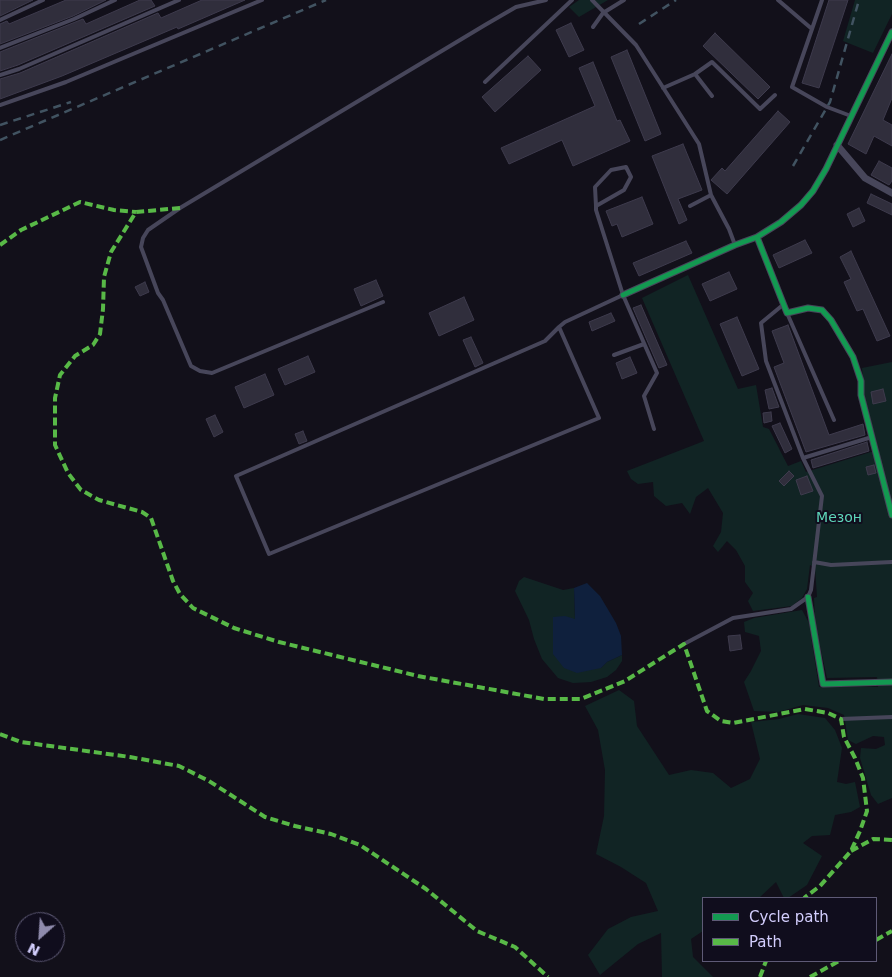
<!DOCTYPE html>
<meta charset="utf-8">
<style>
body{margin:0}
#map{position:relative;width:892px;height:977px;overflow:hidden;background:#12101a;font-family:"DejaVu Sans",sans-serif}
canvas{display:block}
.legend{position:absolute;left:702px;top:897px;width:175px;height:65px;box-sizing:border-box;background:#100d1d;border:1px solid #5e5a76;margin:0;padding:6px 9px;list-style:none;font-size:15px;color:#d2cdfc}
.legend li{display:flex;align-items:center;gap:10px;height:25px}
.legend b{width:25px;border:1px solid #5e5a76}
.north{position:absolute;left:15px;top:912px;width:50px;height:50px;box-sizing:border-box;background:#100d1d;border:1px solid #5e5a76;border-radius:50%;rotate:206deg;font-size:14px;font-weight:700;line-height:20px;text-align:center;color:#d2cdfc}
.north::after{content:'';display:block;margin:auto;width:18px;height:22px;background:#8f8bad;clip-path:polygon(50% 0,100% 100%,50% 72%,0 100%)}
</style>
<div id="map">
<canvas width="892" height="977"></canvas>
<ul class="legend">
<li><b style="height:6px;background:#139951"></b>Cycle path</li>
<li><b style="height:6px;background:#58b947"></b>Path</li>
</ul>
<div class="north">N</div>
</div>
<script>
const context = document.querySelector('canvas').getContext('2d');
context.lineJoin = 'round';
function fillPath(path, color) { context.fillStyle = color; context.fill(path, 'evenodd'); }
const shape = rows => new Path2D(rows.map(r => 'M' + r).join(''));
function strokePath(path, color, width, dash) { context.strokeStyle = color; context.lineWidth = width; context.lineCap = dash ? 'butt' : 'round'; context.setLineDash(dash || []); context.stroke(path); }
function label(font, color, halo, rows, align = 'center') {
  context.font = font + ' "DejaVu Sans",sans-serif'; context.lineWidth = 4; context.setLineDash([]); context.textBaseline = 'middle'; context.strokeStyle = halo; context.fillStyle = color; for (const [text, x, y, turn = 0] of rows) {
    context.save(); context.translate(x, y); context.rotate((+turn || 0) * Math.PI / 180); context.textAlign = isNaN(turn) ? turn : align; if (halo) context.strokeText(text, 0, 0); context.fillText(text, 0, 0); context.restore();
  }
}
const green = shape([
 [579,0,608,0,579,17,569,7],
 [855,0,892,0,892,14,873,53,843,41],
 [688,275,738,389,756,385,763,427,769,429,788,466,801,461,806,472,871,452,879,451,864,395,862,368,892,362,892,798,878,804,871,795,860,758,861,748,876,749,885,745,884,737,873,736,856,744,848,740,844,715,828,708,803,705,778,712,754,711,744,682,751,671,761,651,759,636,745,632,744,622,754,618,802,610,809,623,819,687,878,687,877,677,827,678,815,623,814,598,817,597,815,568,810,565,807,589,802,598,792,606,753,611,748,601,753,593,745,582,745,566,736,550,727,541,718,552,713,546,721,532,723,513,708,488,696,497,690,514,682,503,666,506,654,496,653,482,638,484,631,479,627,471,704,441,642,298],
 [524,577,563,590,574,588,575,620,601,668,607,662,622,655,622,661,616,670,607,677,591,682,573,683,558,678,542,659,534,639,529,620,515,591,519,581],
 [619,690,634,701,637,726,669,775,691,770,713,773,731,788,750,779,760,759,751,722,779,719,798,714,825,718,835,730,842,748,837,782,846,784,855,782,860,807,851,812,835,815,830,835,812,836,803,843,822,856,807,885,788,898,784,898,776,882,759,898,703,898,703,931,691,939,693,957,713,977,662,977,661,933,638,944,600,975,588,955,608,929,631,917,658,911,646,883,621,867,596,854,604,816,605,770,598,730,585,706]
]);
const water = shape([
 [587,583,600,596,616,623,621,636,622,655,607,662,601,668,577,673,564,668,553,654,553,617,565,616,575,619,574,588]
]);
const building = shape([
 [0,0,33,0,0,16,0,0],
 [66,0,106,0,73,16,0,44,0,24,7,21,9,24,66,0],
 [140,0,151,0,155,6,18,65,0,71,0,52,83,19,86,24,140,0],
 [202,0,245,0,178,29,177,27,62,76,0,99,0,79,20,73,158,13,161,18,202,0],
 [829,0,848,0,819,88,802,83,829,0],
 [571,23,584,50,569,57,556,30,571,23],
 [715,33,770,87,758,99,703,46,715,33],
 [627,50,661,134,645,141,611,57,627,50],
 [892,54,892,98,883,120,892,125,892,146,874,136,866,154,848,144,892,54],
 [528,56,541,70,495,112,482,97,528,56],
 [593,62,617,121,620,120,630,141,573,166,562,140,509,164,501,148,595,106,579,68,593,62],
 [778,111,790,122,727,194,711,180,722,168,725,171,778,111],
 [683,144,702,190,678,199,687,220,679,224,652,156,683,144],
 [879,161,892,168,892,181,889,185,871,175,879,161],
 [871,194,892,204,892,215,867,203,871,194],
 [642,197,653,224,622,237,617,224,612,226,606,211,642,197],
 [859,208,865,221,853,227,847,214,859,208],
 [805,240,812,253,779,268,773,255,805,240],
 [686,241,692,253,639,276,633,263,686,241],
 [851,251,890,336,877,341,863,309,857,311,844,282,851,279,840,257,851,251],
 [729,272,737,289,710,301,702,284,729,272],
 [376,280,383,296,361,306,354,289,376,280],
 [145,282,149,292,140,296,135,287,145,282],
 [464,297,474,320,439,336,429,313,464,297],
 [641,305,667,365,659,368,633,308,641,305],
 [611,313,615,321,592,331,589,322,611,313],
 [737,317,759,369,742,376,720,324,737,317],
 [788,325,829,435,863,424,865,435,806,452,774,367,784,363,772,331,788,325],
 [471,337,483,363,475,367,463,340,471,337],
 [308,356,315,372,285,385,278,369,308,356],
 [630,357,637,373,622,379,616,363,630,357],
 [265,374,274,395,244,408,235,387,265,374],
 [772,388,779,407,769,409,765,390,772,388],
 [883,389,886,401,873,404,871,392,883,389],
 [771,412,772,421,764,423,763,413,771,412],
 [215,415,223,432,214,437,206,419,215,415],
 [780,423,792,449,785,453,772,426,780,423],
 [303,431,307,441,299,444,295,434,303,431],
 [867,442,869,451,813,468,811,460,867,442],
 [874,465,876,473,868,475,866,467,874,465],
 [789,471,794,476,784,486,779,481,789,471],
 [807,476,813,491,801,495,796,480,807,476],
 [740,635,742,649,730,651,728,636,740,635]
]);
const service = shape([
 [592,0,636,45,699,144,711,195,729,229,735,245],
 [778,0,812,29],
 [822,0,792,87,827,107,851,116],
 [0,20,43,0],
 [593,27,603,13,624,0],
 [0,48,74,19,115,0],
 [695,74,712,62,760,109,775,95],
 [0,75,19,69,179,0],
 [485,82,572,0],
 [663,88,695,74,712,96],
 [0,105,66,82,262,0],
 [596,206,624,190,631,177,626,167,611,170,595,187,596,206,596,210,623,295,657,373,644,396,654,429],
 [690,206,711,195],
 [383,302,212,373,200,371,191,366,163,300,158,293,141,247,143,238,148,230,180,208,485,25,516,7,546,0],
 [787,313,834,420],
 [559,327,599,418,269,554,236,476,545,341,559,327,565,322,623,295],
 [614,355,644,344],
 [803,458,872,437],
 [814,562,831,565,892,562],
 [684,644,733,618,791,609,808,597,811,590,822,496,803,458,766,361,761,323,784,304],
 [841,719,892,717]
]);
const minor = shape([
 [837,145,865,178,892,193],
 [757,237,787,313,808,308,822,310,831,320,853,357,861,381,861,395,892,515],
 [623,295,735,245,757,237,781,222,801,205,813,191,826,169,892,32],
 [808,597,823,684,892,682]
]);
const rail = shape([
 [639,24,676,0],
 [0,125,71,102],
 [0,140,326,0],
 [793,166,830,102,859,0]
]);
const quiet = shape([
 [180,208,136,212,111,252,104,277,103,309,100,334,93,345,75,356,60,375,55,398,55,445,68,473,81,490,99,500,142,512,151,518,173,581,180,594,193,608,234,628,279,642,418,676,544,699,581,699,625,681,684,644,707,711,721,721,733,723,805,709,828,713,841,719,844,737,855,758,863,778,867,811,860,831,851,851,820,886,804,898],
 [0,245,21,230,80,202,114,210,136,212],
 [0,734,21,742,130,757,179,766,209,781,265,817,295,826,331,834,360,845,426,889,477,931,515,947,548,977],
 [851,851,873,839,892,840],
 [876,940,892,931],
 [760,977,766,961],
 [810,977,839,961]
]);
const cycleway = shape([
 [757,237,787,313,808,308,822,310,831,320,853,357,861,381,861,395,892,515],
 [623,295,735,245,757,237,781,222,801,205,813,191,826,169,892,32],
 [808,597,823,684,892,682]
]);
const parkNames = [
 ["Мезон",839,518]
];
fillPath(green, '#112424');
fillPath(water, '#0f203d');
fillPath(building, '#302e3c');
strokePath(building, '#3e3b4d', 1);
strokePath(service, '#47465a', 4);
strokePath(minor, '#47465a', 7);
strokePath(rail, '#415361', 2.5, [8, 6]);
strokePath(quiet, '#58b947', 4, [8, 4]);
strokePath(cycleway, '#139951', 5);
label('14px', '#5ed6b9', '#100d1d', parkNames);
</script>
